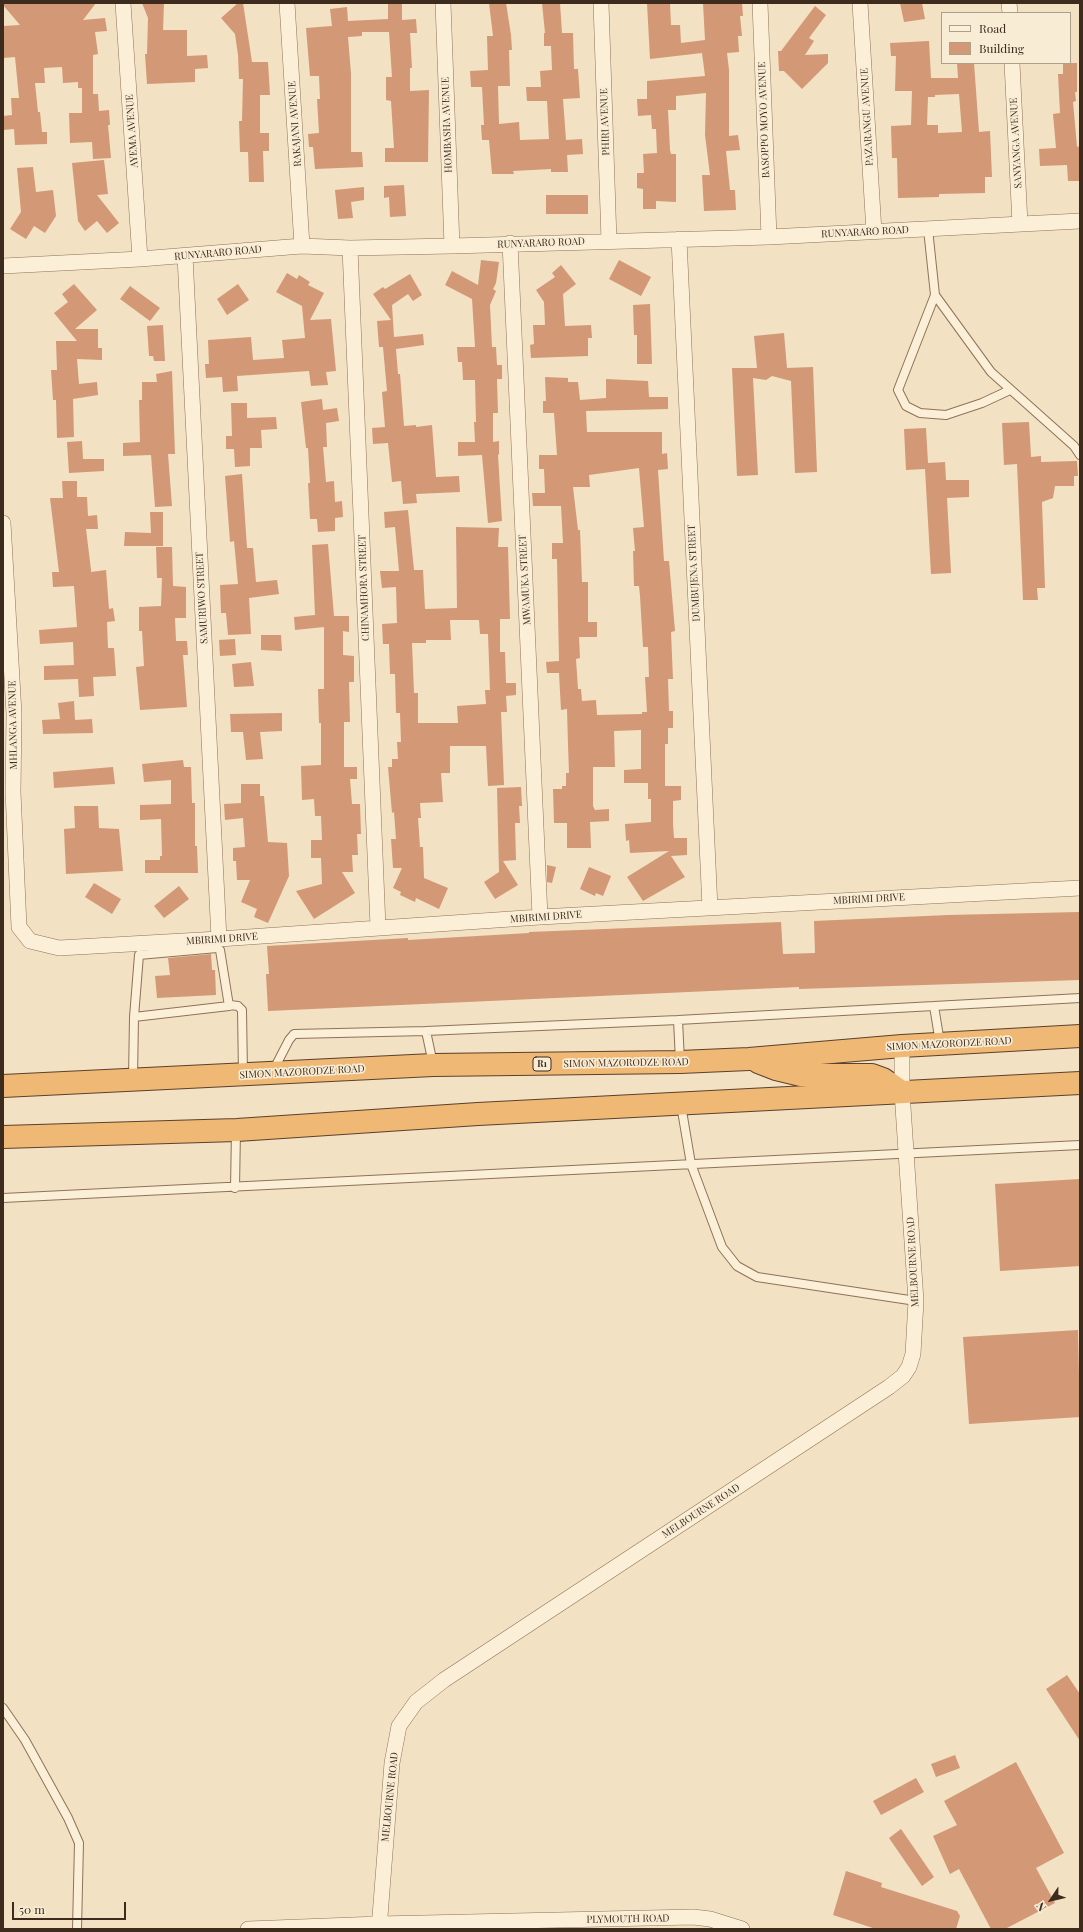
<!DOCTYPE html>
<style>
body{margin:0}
#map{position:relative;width:1083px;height:1932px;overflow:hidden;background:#f2e1c3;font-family:"Playfair Display",serif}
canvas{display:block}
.frame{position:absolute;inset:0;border:4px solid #3d2b1d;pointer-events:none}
.legend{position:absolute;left:941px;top:12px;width:130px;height:52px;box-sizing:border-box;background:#f8ecd4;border:1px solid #ad9f8b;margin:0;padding:5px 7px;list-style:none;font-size:12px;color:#3d2b1d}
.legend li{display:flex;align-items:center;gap:8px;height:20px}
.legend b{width:20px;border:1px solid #ad9f8b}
.north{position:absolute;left:1031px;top:1880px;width:40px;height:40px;-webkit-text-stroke:3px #f8ecd4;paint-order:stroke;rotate:235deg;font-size:11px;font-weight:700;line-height:16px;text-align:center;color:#3d2b1d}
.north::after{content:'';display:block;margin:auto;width:14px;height:18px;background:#3d2b1d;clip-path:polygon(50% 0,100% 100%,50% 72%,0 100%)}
.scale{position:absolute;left:12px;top:1902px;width:114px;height:18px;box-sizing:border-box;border:2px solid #3d2b1d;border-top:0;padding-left:5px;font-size:12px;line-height:14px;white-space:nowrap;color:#3d2b1d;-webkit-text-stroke:3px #f8ecd4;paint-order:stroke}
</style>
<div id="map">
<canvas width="1083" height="1932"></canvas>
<div class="frame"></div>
<ul class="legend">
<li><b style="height:5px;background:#fbefd8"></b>Road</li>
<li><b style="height:11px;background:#d39876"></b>Building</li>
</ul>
<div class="north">N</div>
<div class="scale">50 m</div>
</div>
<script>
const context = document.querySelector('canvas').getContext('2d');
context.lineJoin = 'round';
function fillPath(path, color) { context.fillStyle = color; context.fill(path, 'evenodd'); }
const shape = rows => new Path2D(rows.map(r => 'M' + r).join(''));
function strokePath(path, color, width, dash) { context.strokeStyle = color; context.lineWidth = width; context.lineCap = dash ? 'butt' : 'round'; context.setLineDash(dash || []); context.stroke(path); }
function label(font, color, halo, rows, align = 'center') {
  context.font = font + ' "Playfair Display",serif'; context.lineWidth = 3.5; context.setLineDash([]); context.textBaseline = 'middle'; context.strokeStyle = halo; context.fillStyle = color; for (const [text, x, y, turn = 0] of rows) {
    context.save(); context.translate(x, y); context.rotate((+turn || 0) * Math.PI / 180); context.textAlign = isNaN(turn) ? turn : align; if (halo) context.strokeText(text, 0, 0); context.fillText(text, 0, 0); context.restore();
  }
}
const building = shape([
 [3,3,96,3,83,20,105,18,107,31,95,32,98,54,93,55,93,94,98,94,99,111,109,110,110,125,108,125,111,158,93,159,92,142,70,143,69,113,82,113,82,88,78,88,78,82,63,83,62,67,44,68,45,83,35,83,38,112,40,112,42,132,47,132,47,144,15,145,14,129,3,130,3,116,12,115,11,98,19,98,15,57,3,58,3,26,20,25,3,5],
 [142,3,164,3,163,30,187,30,187,56,207,55,208,68,195,69,195,82,147,84,145,54,147,54,148,18],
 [238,3,243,3,252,62,268,62,270,95,260,95,260,133,269,133,269,151,263,151,264,182,249,182,248,152,240,152,239,121,242,121,243,79,239,79,238,55,235,34,221,18],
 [388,3,402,3,402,20,416,19,417,33,410,33,412,68,410,68,410,91,429,90,428,162,385,162,385,148,394,148,391,101,386,100,386,77,392,77,389,32,362,32,362,36,348,37,351,74,351,152,362,152,363,167,315,169,313,147,309,147,308,134,319,133,317,99,320,99,319,76,310,76,306,28,332,26,330,9,347,7,348,21,388,19],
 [489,3,506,3,511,35,512,50,509,50,510,86,498,86,499,124,519,122,520,140,549,139,547,101,527,101,526,87,541,87,540,71,552,70,551,46,544,46,544,33,545,33,542,3,560,3,562,33,573,33,574,69,578,69,580,98,563,99,566,140,582,139,583,154,567,155,568,172,551,172,551,169,513,171,514,174,492,174,489,140,482,140,481,125,484,125,482,87,471,87,470,71,488,70,487,36,493,36],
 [647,3,670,3,671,25,680,25,681,43,705,40,703,3,742,3,743,16,740,16,742,36,738,36,739,52,727,53,729,70,729,136,738,135,740,150,726,151,730,190,735,190,736,210,704,211,702,175,710,175,705,135,706,93,676,96,676,110,668,110,670,150,671,154,676,154,676,202,656,201,656,209,643,209,643,189,637,188,637,173,644,173,643,154,657,153,656,129,652,129,651,115,638,116,637,99,647,99,647,81,705,76,702,53,650,59],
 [900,3,922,3,925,19,904,22],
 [815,6,826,15,809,38,814,41,805,55,828,54,828,63,802,89,784,71,779,71,778,51,781,51],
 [929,41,931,78,958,78,957,63,974,63,979,132,990,131,992,177,985,177,985,193,939,194,939,197,898,198,897,158,892,158,891,126,911,125,912,91,895,91,896,56,891,56,890,43],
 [959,94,962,132,938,133,938,125,927,125,928,97,935,97,935,95],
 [1063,63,1077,63,1077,92,1075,92,1076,101,1073,102,1077,147,1080,146,1080,181,1068,181,1067,165,1040,166,1039,149,1056,148,1053,114,1060,113,1058,74,1063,74],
 [104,160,108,194,97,195,119,223,107,233,97,221,85,231,78,221,72,163],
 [33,167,36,192,53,190,56,216,45,233,34,226,26,239,10,229,21,212,17,168],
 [404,185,406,216,390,217,389,197,384,198,384,186],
 [364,187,364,200,351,202,353,218,338,219,335,190],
 [546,195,588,195,588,214,546,214],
 [481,260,499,262,496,283,493,289,496,291,490,305,492,347,496,347,497,365,502,365,502,379,497,379,498,413,493,413,493,442,499,441,499,454,498,455,502,521,488,523,482,455,458,456,458,442,475,442,474,422,476,422,475,380,463,380,462,362,458,362,457,347,475,347,472,299,445,285,452,271,478,285],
 [619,260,651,277,641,296,609,279],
 [561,265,576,284,563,294,565,326,591,325,592,338,588,338,588,356,531,358,530,345,534,344,533,325,545,325,544,302,536,290,555,277,552,273],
 [287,273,297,279,299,275,310,282,308,285,324,293,310,320,331,319,336,371,326,372,328,385,311,386,309,371,237,376,238,391,223,392,222,377,206,378,205,364,209,364,208,340,251,337,253,360,284,358,282,340,305,338,302,306,276,292],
 [410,274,422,295,413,301,408,294,392,305,394,337,423,334,424,345,396,349,398,374,400,374,404,426,416,425,416,427,432,425,436,477,459,476,460,492,416,494,417,503,403,504,401,481,392,482,388,443,373,444,372,428,385,427,382,392,387,391,383,347,379,347,377,321,391,320,373,294,383,287,385,289],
 [74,284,97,310,75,329,98,329,98,348,102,348,102,360,77,359,79,384,97,382,98,395,73,399,74,437,57,438,56,400,53,400,51,370,57,370,56,341,77,341,54,313,68,302,62,294],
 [238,284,249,300,227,315,217,299],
 [130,286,160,308,150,321,120,299],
 [650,304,652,364,637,364,637,335,634,335,633,305],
 [163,325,165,361,154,361,153,356,149,356,147,326],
 [784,333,787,368,813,367,817,472,795,473,791,381,772,376,766,380,753,378,758,475,737,476,732,368,757,368,754,336],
 [172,371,175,454,168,454,172,506,155,507,151,455,123,456,123,443,140,442,139,400,142,400,142,382,157,382,156,374],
 [545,377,568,378,568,382,578,382,580,400,606,398,606,379,648,381,649,397,668,397,668,409,586,411,587,432,662,432,662,454,667,453,668,469,658,470,664,561,669,561,675,631,671,632,673,679,668,679,669,711,673,711,673,728,668,728,668,744,665,744,665,786,681,786,681,800,673,801,673,824,674,838,687,838,687,855,671,856,685,877,643,901,627,877,669,851,630,853,629,840,626,841,625,824,651,822,651,799,648,799,648,783,624,783,624,770,641,769,641,730,614,731,615,767,593,767,593,806,595,810,609,809,609,821,590,822,591,848,567,848,567,823,554,823,553,789,562,789,562,786,566,786,566,773,569,773,568,745,567,709,561,710,559,673,547,673,546,662,559,661,557,559,552,559,552,543,563,543,561,506,533,506,532,493,545,493,544,469,539,469,539,455,557,455,554,413,543,413,543,401,546,401],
 [639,468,644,527,633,528,635,551,633,551,634,586,639,586,640,596,643,647,648,647,649,677,645,677,647,712,642,712,642,714,597,715,596,700,582,701,581,689,578,689,576,659,580,658,579,637,597,637,597,622,588,622,588,582,582,582,580,530,578,530,573,487,590,487,589,475],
 [322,399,323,410,337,408,339,421,326,423,327,447,323,447,326,482,334,481,335,502,342,501,343,517,335,518,335,531,318,532,317,519,310,519,308,483,310,483,308,448,306,448,301,402],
 [231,403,247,403,247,418,276,417,277,429,261,430,262,448,250,448,250,466,235,467,234,449,226,449,226,436,232,436],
 [1029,422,1031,457,1041,456,1041,462,1077,461,1078,476,1074,476,1074,486,1055,486,1053,498,1042,502,1045,588,1037,588,1038,600,1023,600,1017,464,1004,465,1002,423],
 [926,428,928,463,945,462,946,480,969,480,969,497,947,498,951,573,931,574,925,469,906,470,904,429],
 [82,441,83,459,104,459,104,471,69,473,67,442],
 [242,474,247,548,253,548,256,582,277,580,279,594,249,598,251,634,228,635,226,613,221,613,220,585,238,584,234,541,230,542,225,476],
 [62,481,77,481,77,497,87,497,88,516,97,515,98,529,86,529,91,570,91,572,106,570,109,609,113,608,115,621,107,622,108,648,114,648,116,676,93,677,94,696,79,697,78,679,44,680,44,666,74,665,73,642,40,644,39,630,77,627,74,586,53,587,52,572,59,572,50,498,63,498],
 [408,510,414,570,423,570,425,609,457,608,456,527,499,528,498,547,508,547,510,619,500,619,500,652,505,652,506,683,516,683,516,695,506,696,507,712,501,712,504,785,488,786,486,746,450,746,450,773,441,773,443,802,420,803,421,818,418,818,420,847,423,847,424,878,448,888,439,909,416,898,415,902,400,895,401,892,393,888,402,868,393,868,391,839,396,839,394,812,392,813,388,767,392,767,392,759,398,759,397,742,401,742,400,713,396,713,395,674,390,674,389,644,383,644,382,624,397,623,396,587,382,588,380,571,399,571,395,527,385,528,384,512],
 [450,620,479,620,480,634,488,634,490,690,485,690,486,704,457,706,458,723,418,723,418,693,414,693,412,643,426,643,426,640,451,640],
 [150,512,163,512,163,546,124,546,125,532,151,533],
 [328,544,334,616,349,616,349,632,343,631,343,655,354,656,354,682,349,682,350,722,344,722,344,767,357,767,357,779,350,779,352,804,360,804,361,834,357,834,358,855,352,855,353,872,342,872,355,893,314,919,296,891,322,884,321,858,311,858,311,840,322,840,321,816,315,816,314,799,302,800,301,766,321,765,321,723,319,723,318,689,324,689,324,627,295,630,294,617,315,615,312,545],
 [156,547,172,547,173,586,186,587,186,618,175,618,176,641,187,641,188,655,183,655,187,707,140,710,136,667,144,666,142,631,139,631,139,607,161,606,162,578,157,578],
 [261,635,281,635,282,651,261,650],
 [235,639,236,655,220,656,219,640],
 [251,662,254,686,234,687,232,664],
 [74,701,75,720,92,719,93,733,43,734,42,720,60,719,58,703],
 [282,713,282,731,260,732,263,759,246,760,243,732,231,732,230,714],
 [183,760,184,767,191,767,192,803,195,803,195,846,197,846,198,873,145,873,145,860,160,860,160,856,162,856,161,819,140,820,140,805,171,804,171,780,144,782,142,764],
 [113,767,115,784,54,788,53,772],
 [241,784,260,784,260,796,264,796,268,842,287,843,289,876,268,923,254,917,257,909,241,902,250,880,237,880,236,861,233,861,233,848,245,847,243,818,225,820,224,804,241,803],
 [521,787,522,806,519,806,520,823,515,823,516,860,503,861,518,885,495,899,484,882,499,872,497,788],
 [74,806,98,806,99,828,119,829,123,871,66,874,64,829,75,828],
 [547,865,556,867,552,883,547,882],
 [589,867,611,876,603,896,596,893,595,896,580,889],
 [94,883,121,899,112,914,85,897],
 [179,886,189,899,164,918,154,906],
 [1080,912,1080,980,799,989,799,987,268,1011,266,974,269,974,267,946,408,938,408,940,529,933,529,932,781,922,783,954,815,953,814,921,948,915],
 [211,954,212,970,215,970,216,995,157,998,155,976,170,975,168,958],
 [1080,1179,1080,1266,1000,1271,995,1184],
 [1078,1330,1080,1417,969,1424,963,1337],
 [1067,1675,1080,1694,1080,1741,1046,1689],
 [955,1755,960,1768,936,1777,931,1764],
 [1016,1762,1064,1853,1036,1868,1055,1903,1005,1929,991,1929,959,1869,950,1874,933,1836,957,1825,944,1801],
 [916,1778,924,1792,881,1815,873,1801],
 [901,1829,934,1877,922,1886,889,1838],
 [846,1871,882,1883,881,1887,957,1911,960,1916,956,1929,876,1929,833,1915]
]);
const service = shape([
 [928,229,935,295,991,372,1074,446,1080,455],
 [935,295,898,390,906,406,920,413,946,415,982,403,1010,390],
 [230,1005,238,1006,242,1010,243,1074],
 [934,1006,940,1043],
 [678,1020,680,1061],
 [426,1031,433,1064],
 [273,1071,289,1040,294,1034,426,1031,678,1020,1080,998],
 [133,1079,134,1017,139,955,217,948,220,950,229,1006,134,1017],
 [681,1105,691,1164,722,1247,737,1266,757,1277,916,1301],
 [235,1188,236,1130],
 [3,1198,1080,1145],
 [3,1708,25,1740,68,1818,79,1843,77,1929]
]);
const minor = shape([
 [123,3,140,259],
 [287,3,302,246],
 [443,3,452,246],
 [601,3,609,241],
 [760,3,769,237],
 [860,3,874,232],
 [1009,3,1010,13],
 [1012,63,1020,224],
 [679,239,710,908],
 [510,243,540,917],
 [350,248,378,927],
 [185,256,219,939],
 [3,266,140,259,302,246,350,248,452,246,769,237,1080,221],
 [3,523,14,714,13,792,19,927,30,941,59,948,219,939,540,917,1080,888],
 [248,1929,379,1924,693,1917,710,1919,742,1929],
 [379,1929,392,1763,399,1726,416,1702,444,1680,889,1387,903,1376,909,1367,913,1354,916,1301,902,1092,902,1046]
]);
const trunk = shape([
 [758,1062,776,1069,801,1075,872,1075,883,1079,902,1092],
 [3,1086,433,1065,680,1062,749,1059,902,1046,1080,1036],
 [3,1137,237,1130,478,1114,1080,1083]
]);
const shields = [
 [542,1064,18]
];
const shieldNames = [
 ["R1",542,1064]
];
const streetNames = [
 ["PAZARANGU AVENUE",867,117,-93],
 ["BASOPPO MOYO AVENUE",764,120,-92],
 ["PHIRI AVENUE",605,122,-92],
 ["RAKAJANI AVENUE",295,124,-94],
 ["HOMBASHA AVENUE",447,125,-92],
 ["AYEMA AVENUE",132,131,-94],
 ["SANYANGA AVENUE",1016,143,-93],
 ["RUNYARARO ROAD",865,232,-3],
 ["RUNYARARO ROAD",541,243,-2],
 ["RUNYARARO ROAD",218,253,-5],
 ["DUMBUJENA STREET",694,573,-93],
 ["MWAMUKA STREET",525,580,-93],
 ["CHINAMHORA STREET",364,588,-92],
 ["SAMURIWO STREET",202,598,-93],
 ["MHLANGA AVENUE",13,725,-91],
 ["MBIRIMI DRIVE",869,899,-3],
 ["MBIRIMI DRIVE",546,917,-4],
 ["MBIRIMI DRIVE",222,939,-4],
 ["SIMON MAZORODZE ROAD",949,1044,-3],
 ["SIMON MAZORODZE ROAD",626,1063,-1],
 ["SIMON MAZORODZE ROAD",302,1072,-3],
 ["MELBOURNE ROAD",913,1262,-93],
 ["MELBOURNE ROAD",701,1511,-33],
 ["MELBOURNE ROAD",390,1797,-84],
 ["PLYMOUTH ROAD",628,1919,-1]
];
fillPath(building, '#d39876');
strokePath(service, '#8e7258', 10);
strokePath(minor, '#8e7258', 16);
strokePath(trunk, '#5b402d', 24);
strokePath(service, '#fbefd8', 8);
strokePath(minor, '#fbefd8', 15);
strokePath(trunk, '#efb874', 22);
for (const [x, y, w] of shields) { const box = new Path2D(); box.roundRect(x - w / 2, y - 7, w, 14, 3); context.fillStyle = '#f8ecd4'; context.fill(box); strokePath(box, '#3d2b1d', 1); }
label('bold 9px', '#3d2b1d', null, shieldNames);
label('10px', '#3d2b1d', '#f8ecd4', streetNames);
</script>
